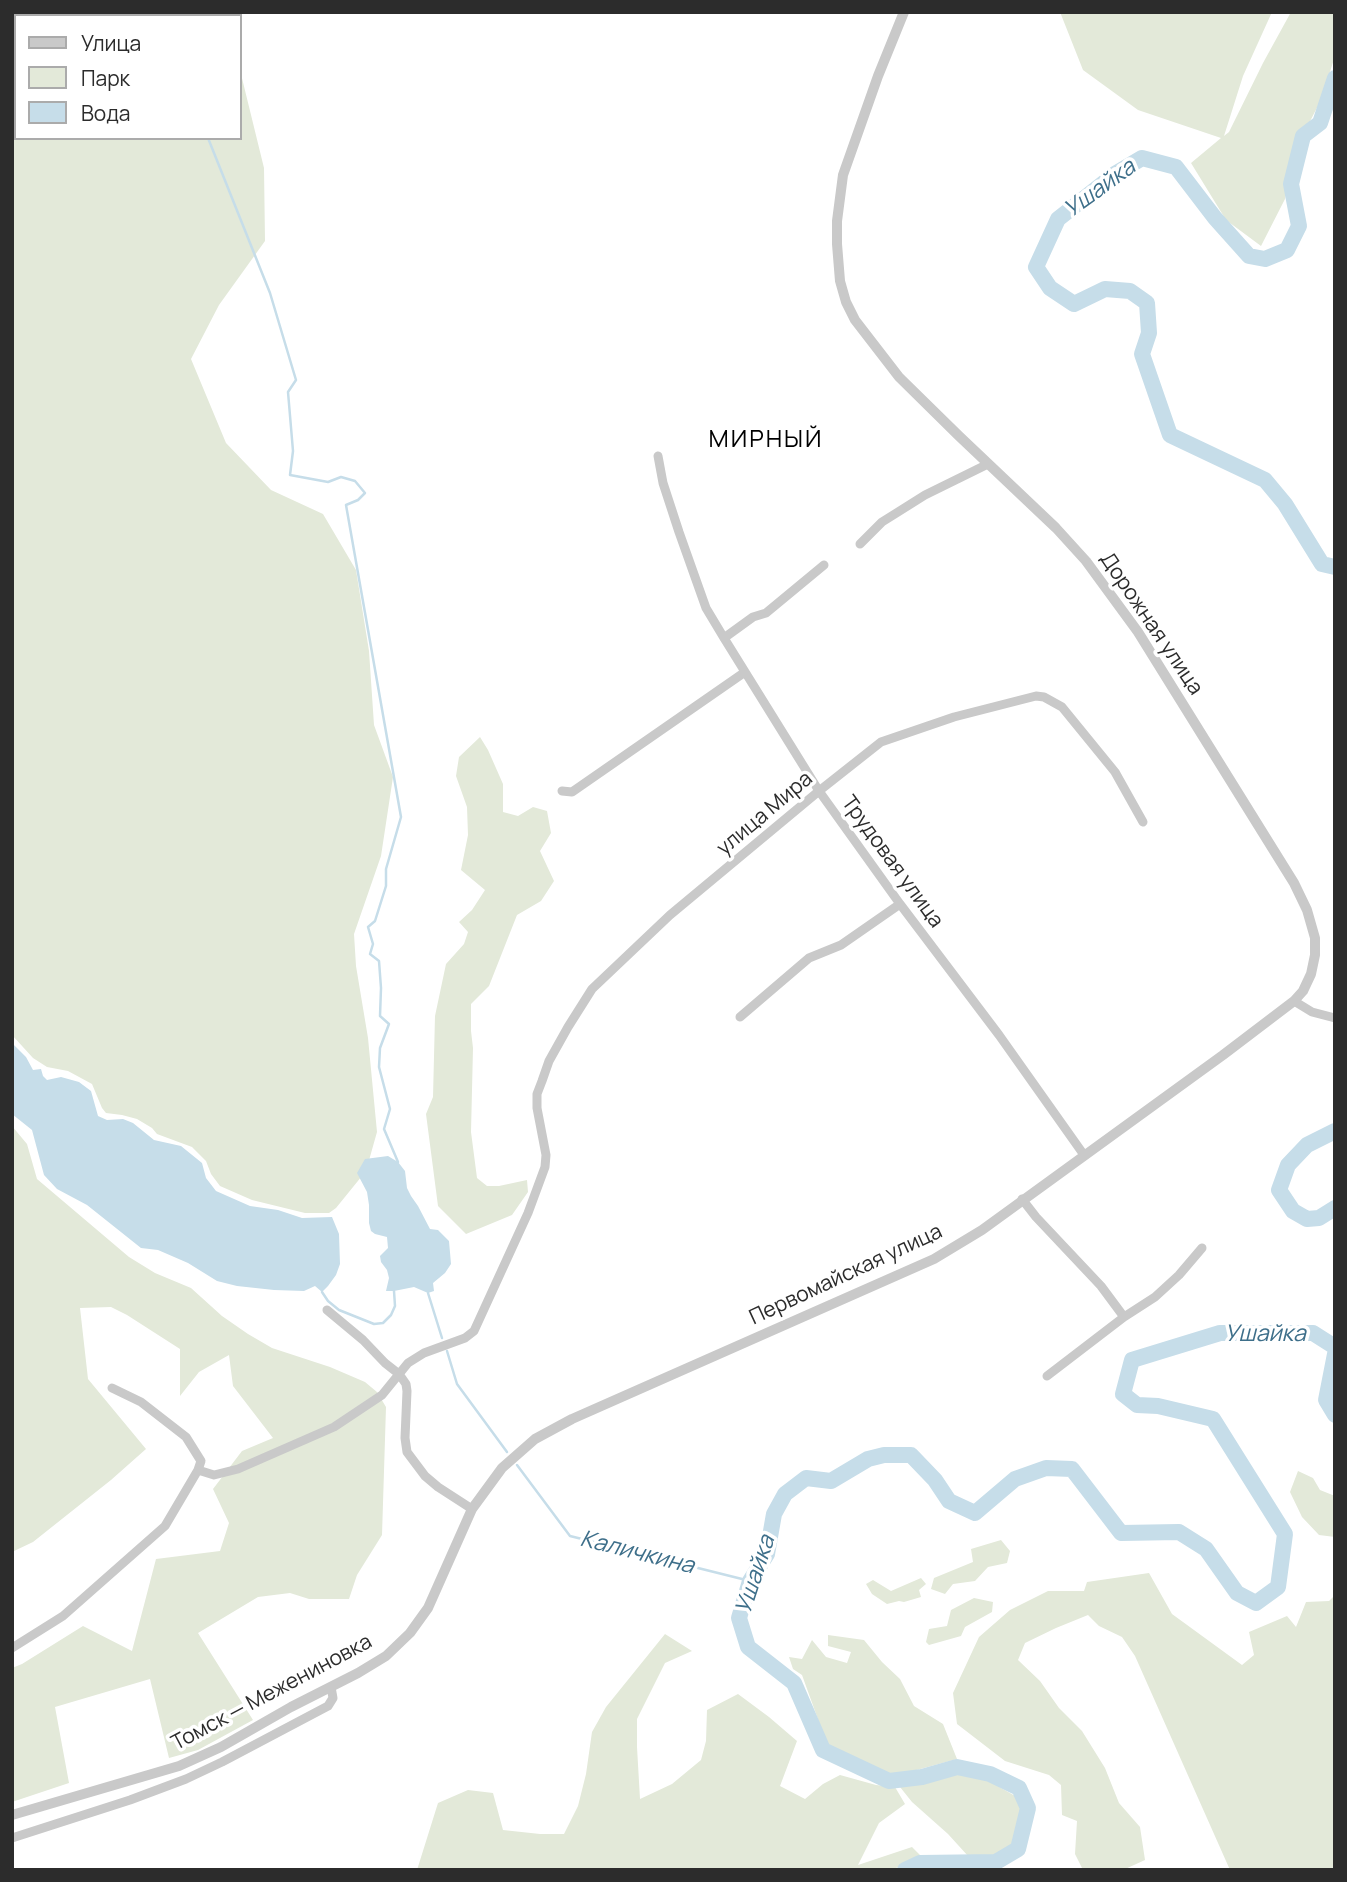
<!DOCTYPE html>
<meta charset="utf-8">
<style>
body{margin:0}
#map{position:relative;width:1347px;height:1882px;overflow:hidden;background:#fff;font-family:Manrope,sans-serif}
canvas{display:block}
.frame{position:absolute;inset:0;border:14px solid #2c2c2c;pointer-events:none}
.legend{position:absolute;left:14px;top:14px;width:228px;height:126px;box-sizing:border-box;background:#fff;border:2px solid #ababab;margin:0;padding:9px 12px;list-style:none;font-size:21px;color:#2c2c2c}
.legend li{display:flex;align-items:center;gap:14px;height:35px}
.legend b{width:35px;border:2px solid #ababab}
</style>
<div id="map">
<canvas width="1347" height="1882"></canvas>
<div class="frame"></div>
<ul class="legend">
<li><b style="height:9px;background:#c9c9c9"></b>Улица</li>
<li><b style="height:19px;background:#e3e9d9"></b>Парк</li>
<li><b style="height:19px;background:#c6dde9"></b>Вода</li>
</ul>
</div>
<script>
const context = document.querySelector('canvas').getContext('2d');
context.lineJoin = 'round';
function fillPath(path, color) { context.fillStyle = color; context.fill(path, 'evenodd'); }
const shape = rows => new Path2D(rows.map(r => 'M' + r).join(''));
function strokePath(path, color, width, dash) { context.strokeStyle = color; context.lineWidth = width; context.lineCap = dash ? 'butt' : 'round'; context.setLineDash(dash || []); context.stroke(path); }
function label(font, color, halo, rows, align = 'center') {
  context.font = font + ' Manrope,sans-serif'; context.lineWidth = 7; context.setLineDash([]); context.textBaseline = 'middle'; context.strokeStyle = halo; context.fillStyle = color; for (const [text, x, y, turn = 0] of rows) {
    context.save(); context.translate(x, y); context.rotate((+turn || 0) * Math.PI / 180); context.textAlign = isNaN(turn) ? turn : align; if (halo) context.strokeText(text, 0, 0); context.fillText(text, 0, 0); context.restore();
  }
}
const green = shape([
 [12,12,230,12,230,16,16,16,16,138,240,138,240,70,264,168,265,241,219,305,191,359,226,443,271,490,323,514,356,570,369,651,374,725,393,777,381,856,354,934,356,966,368,1038,377,1132,366,1171,336,1208,329,1213,305,1213,252,1200,220,1186,211,1174,206,1161,192,1147,157,1134,152,1128,137,1119,122,1115,106,1113,102,1108,92,1084,68,1071,47,1067,33,1058,12,1035],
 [1060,12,1272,12,1243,76,1224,136,1229,132,1263,63,1291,12,1335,12,1335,56,1321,100,1291,158,1285,199,1261,246,1226,220,1191,163,1221,138,1138,110,1083,70],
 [480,737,488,750,503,784,503,812,518,816,533,807,547,811,551,833,540,851,554,881,541,901,517,915,489,986,471,1004,471,1031,473,1048,471,1132,477,1178,487,1186,499,1186,527,1180,528,1192,512,1215,466,1234,438,1206,426,1114,433,1097,435,1016,446,964,464,944,468,932,459,922,472,910,485,890,461,870,468,835,467,807,456,776,459,757],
 [12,1126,27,1144,37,1179,129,1257,155,1273,191,1288,222,1316,248,1334,272,1348,330,1367,365,1382,377,1392,386,1407,382,1535,357,1575,349,1599,309,1599,290,1593,258,1597,198,1633,253,1720,198,1750,169,1758,150,1679,55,1707,69,1783,12,1802,12,1668,22,1664,83,1626,132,1651,156,1559,220,1551,229,1523,213,1489,242,1451,273,1438,233,1386,229,1355,199,1372,180,1396,180,1349,127,1315,111,1307,80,1308,88,1379,146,1449,111,1480,33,1542,12,1552],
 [1298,1471,1313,1478,1320,1490,1335,1496,1335,1537,1319,1535,1302,1517,1290,1492],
 [1001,1540,1010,1551,1007,1563,988,1567,975,1581,953,1584,945,1594,931,1589,934,1578,973,1562,971,1549],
 [1149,1573,1172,1614,1242,1665,1254,1655,1249,1632,1287,1616,1296,1627,1306,1602,1329,1601,1335,1595,1335,1870,1230,1870,1135,1656,1122,1637,1099,1626,1088,1615,1056,1628,1025,1643,1018,1660,1040,1681,1059,1708,1082,1731,1105,1768,1119,1803,1140,1827,1145,1860,1123,1870,1083,1870,1075,1854,1077,1821,1062,1815,1061,1785,1049,1775,1005,1761,957,1724,953,1693,979,1637,1010,1610,1048,1591,1084,1591,1087,1582],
 [921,1578,926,1584,919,1590,921,1597,904,1602,899,1601,887,1604,872,1594,866,1584,873,1580,891,1591],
 [974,1598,993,1602,992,1612,965,1627,961,1636,929,1645,926,1642,929,1629,947,1626,951,1610],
 [665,1634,692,1651,665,1663,637,1719,637,1747,640,1799,672,1784,701,1760,706,1741,707,1710,738,1694,769,1717,797,1741,780,1786,805,1799,823,1784,840,1775,876,1785,895,1787,905,1804,879,1823,858,1865,912,1847,921,1856,892,1870,417,1870,438,1803,468,1790,493,1793,503,1830,540,1834,564,1834,578,1806,586,1774,592,1732,606,1707],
 [828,1635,864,1640,882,1662,900,1679,914,1706,943,1724,957,1759,891,1777,828,1747,802,1675,793,1669,789,1657,802,1659,812,1640,826,1657,847,1663,851,1652,828,1646],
 [953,1773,978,1775,1017,1797,1025,1811,1015,1846,993,1859,968,1856,948,1834,912,1802,900,1787]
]);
const water = shape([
 [12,1043,26,1057,33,1070,41,1069,43,1076,47,1080,61,1077,79,1082,91,1091,98,1116,107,1120,123,1119,133,1123,154,1140,181,1146,202,1163,206,1178,216,1191,250,1206,278,1210,302,1218,332,1217,339,1234,340,1264,336,1275,328,1286,322,1292,315,1286,304,1291,274,1290,237,1286,217,1281,188,1263,158,1250,141,1248,87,1205,57,1189,44,1175,32,1130,12,1114],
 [388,1156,398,1162,405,1171,407,1188,411,1196,418,1206,430,1229,438,1230,449,1241,451,1264,445,1273,433,1283,434,1291,428,1293,414,1287,394,1291,386,1291,389,1278,387,1270,381,1262,380,1256,388,1248,387,1237,375,1234,371,1231,369,1223,369,1205,367,1192,357,1173,365,1159]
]);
const stream = shape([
 [168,12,169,16],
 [208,138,270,293,296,380,288,392,293,451,290,475,328,482,341,477,355,481,365,493,358,500,346,505,401,817,386,869,386,886,375,921,368,927,373,944,370,954,379,961,381,988,380,1016,389,1024,380,1048,379,1067,390,1109,384,1129,398,1162],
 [322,1292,328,1301,339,1310,374,1324,383,1323,391,1315,395,1306,394,1291],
 [428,1293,442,1338],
 [447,1351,457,1384,507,1452],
 [517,1465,570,1536,750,1581]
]);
const river = shape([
 [1335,78,1320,123,1303,136,1291,184,1299,226,1287,250,1265,259,1249,256,1215,218,1176,167,1142,158,1115,174,1058,219,1036,267,1050,288,1074,304,1105,289,1130,291,1147,303,1149,333,1142,354,1170,435,1265,480,1285,504,1322,564,1335,567],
 [1335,1131,1307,1145,1288,1165,1279,1190,1293,1211,1307,1219,1319,1218,1335,1208],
 [1335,1354,1326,1400,1335,1415],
 [905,1870,920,1863,996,1862,1018,1849,1028,1808,1019,1788,990,1774,957,1767,922,1777,889,1781,823,1750,794,1683,748,1647,739,1618,750,1581,767,1554,774,1514,785,1494,806,1478,831,1481,868,1459,884,1455,911,1455,935,1480,949,1501,975,1513,1015,1479,1046,1468,1072,1469,1121,1533,1179,1532,1206,1549,1237,1593,1256,1603,1278,1587,1285,1534,1213,1419,1158,1406,1137,1405,1123,1394,1132,1360,1220,1333,1313,1333,1335,1347]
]);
const minor = shape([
 [658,456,663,483,679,532,706,608,724,638,819,791,900,904,999,1035,1084,1155],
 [860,544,882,522,898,512,925,495,988,464],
 [724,638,753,617,766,613,824,565],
 [562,791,572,792,745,672],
 [1294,1001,1312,1012,1335,1018],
 [740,1017,809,958,841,945,900,904],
 [1022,1199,1036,1217,1101,1286,1124,1317,1047,1376],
 [327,1310,363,1340,385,1363,399,1374,406,1384,407,1391,405,1438,407,1452,425,1476,438,1487,472,1509],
 [1124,1317,1155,1297,1179,1275,1202,1248],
 [198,1470,214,1475,238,1469,334,1427,382,1395,408,1363,424,1353,465,1338,474,1331,528,1213,545,1167,546,1155,537,1108,537,1094,542,1081,549,1061,568,1027,592,989,670,915,819,791,881,742,954,717,1036,696,1044,697,1062,707,1115,772,1143,822],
 [12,1648,63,1616,165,1526,198,1470,201,1461,186,1437,141,1402,112,1388],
 [12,1838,130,1800,186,1779,222,1762,328,1706,333,1698,331,1687]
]);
const tertiary = shape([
 [12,1815,179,1766,221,1747,291,1707,358,1673,386,1656,410,1633,428,1608,472,1509,502,1468,535,1439,572,1419,934,1259,982,1230,1223,1055,1294,1001,1303,991,1311,974,1315,955,1315,938,1307,910,1294,883,1138,632,1086,561,1056,528,959,436,899,377,855,320,846,302,840,281,837,244,837,221,843,175,878,76,904,12]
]);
const streetNames = [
 ["Дорожная улица",1151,624,56],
 ["улица Мира",765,814,-40],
 ["Трудовая улица",892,862,54],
 ["Первомайская улица",846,1275,-25],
 ["Томск — Межениновка",272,1693,-28]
];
const waterNames = [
 ["Ушайка",1100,189,-36],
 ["Ушайка",1265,1335],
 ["Каличкина",637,1553,14],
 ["Ушайка",756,1575,-72]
];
const quarterNames = [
 ["МИРНЫЙ",766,440]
];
fillPath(green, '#e3e9d9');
fillPath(water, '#c6dde9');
strokePath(stream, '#c6dde9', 2.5);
strokePath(river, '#c6dde9', 16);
strokePath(minor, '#c9c9c9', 9);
strokePath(tertiary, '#c9c9c9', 10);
label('21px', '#2c2c2c', '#fff', streetNames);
label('italic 23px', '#3e6f8a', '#fff', waterNames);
context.letterSpacing = '2px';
label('24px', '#000', '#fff', quarterNames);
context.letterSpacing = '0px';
</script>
